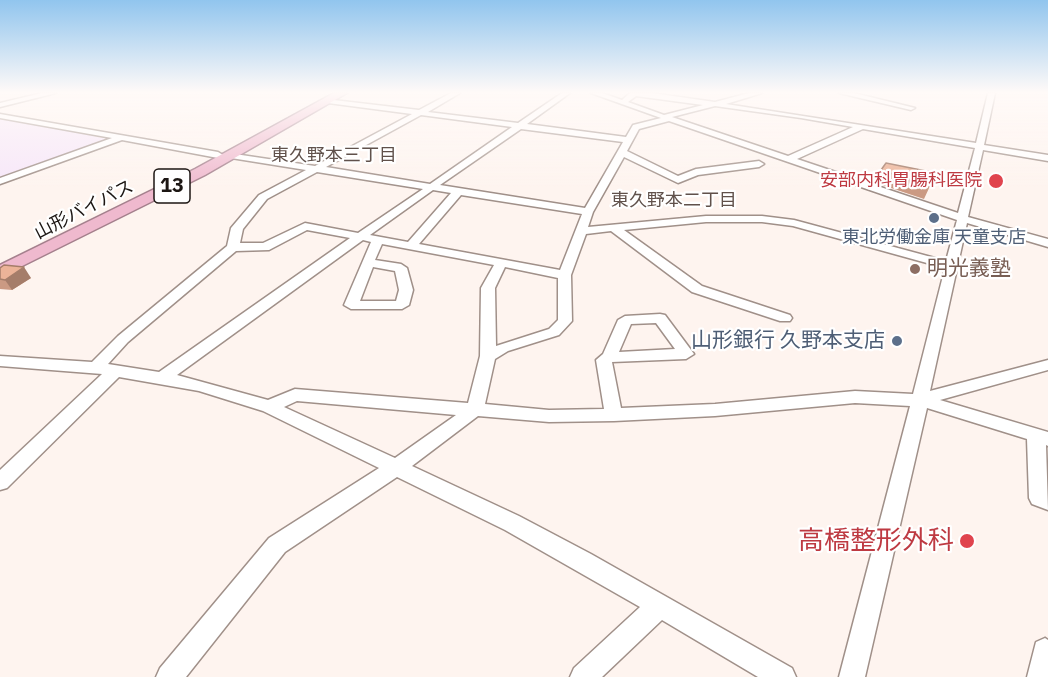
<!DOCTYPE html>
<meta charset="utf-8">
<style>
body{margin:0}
canvas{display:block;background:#fef4ef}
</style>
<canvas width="1048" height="677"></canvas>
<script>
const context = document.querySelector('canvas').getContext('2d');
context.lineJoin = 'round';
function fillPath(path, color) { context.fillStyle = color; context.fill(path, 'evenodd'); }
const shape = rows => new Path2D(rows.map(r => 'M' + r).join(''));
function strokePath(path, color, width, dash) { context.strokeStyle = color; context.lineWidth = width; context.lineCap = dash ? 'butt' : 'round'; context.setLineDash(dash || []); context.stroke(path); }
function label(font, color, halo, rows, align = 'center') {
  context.font = font + ' "IBM Plex Sans","Noto Sans JP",sans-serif'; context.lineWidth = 4.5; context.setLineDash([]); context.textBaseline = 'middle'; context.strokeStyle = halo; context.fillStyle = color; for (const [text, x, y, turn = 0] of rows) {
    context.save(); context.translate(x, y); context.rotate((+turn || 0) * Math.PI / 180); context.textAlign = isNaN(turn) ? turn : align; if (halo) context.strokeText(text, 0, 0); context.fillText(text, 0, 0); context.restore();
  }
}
const education = shape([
 [0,118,23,122,112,140,0,180]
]);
const minor = shape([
 [42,93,56,93,0,107,0,103,42,93],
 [451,93,460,93,428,112,518,123,562,93,570,93,527,124,626,137,633,125,661,118,591,93,602,93,622,100,630,93,652,93,715,102,749,93,762,93,726,104,976,143,988,93,995,93,984,145,1048,155,1048,161,983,150,968,217,1048,239,1048,247,967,223,930,391,1048,360,1048,370,940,400,1048,432,1048,446,1046,445,1048,510,1032,504,1029,498,1027,439,927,408,865,677,839,677,910,406,855,403,715,416,614,421,549,422,478,416,412,466,519,516,591,554,792,668,796,677,758,677,662,620,602,677,570,677,574,668,640,607,505,530,397,477,285,552,186,677,156,677,160,668,269,538,379,468,263,411,199,391,119,377,7,488,0,490,0,470,102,374,0,366,0,356,92,362,118,336,227,246,231,228,259,195,306,170,231,158,226,155,228,153,315,166,412,114,328,103,325,99,419,110,451,93],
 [636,96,703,105,664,115,628,102,636,96],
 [715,106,801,118,853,127,788,156,672,117,715,106],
 [421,115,512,127,430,184,326,167,421,115],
 [669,121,957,220,946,261,794,220,762,216,706,216,588,227,593,212,624,157,678,183,698,175,759,167,764,164,759,161,696,169,678,176,627,151,639,129,669,121],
 [521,129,623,142,585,208,440,185,521,129],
 [863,129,975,148,958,213,797,159,863,129],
 [317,172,423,189,358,233,305,223,263,243,240,243,243,229,267,199,317,172],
 [433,190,451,193,408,242,370,235,433,190],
 [461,195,582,214,560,270,419,244,461,195],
 [706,222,762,222,793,226,945,268,913,394,855,391,715,404,621,408,612,362,686,359,694,354,665,315,660,314,625,316,618,320,603,354,596,360,604,409,549,410,485,404,495,359,508,351,559,335,572,321,571,275,586,234,611,231,692,292,780,321,790,321,792,318,790,315,702,286,624,230,706,222],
 [307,230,350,238,159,372,108,364,128,342,236,251,269,250,307,230],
 [363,240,371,242,344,305,351,309,402,309,409,305,413,290,407,268,401,264,375,260,382,244,494,265,481,288,480,356,468,403,295,389,268,400,177,375,363,240],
 [373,267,395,271,399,290,396,301,360,301,373,267],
 [505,267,558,278,558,320,549,329,496,346,495,288,505,267],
 [656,323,675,349,619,352,631,324,656,323],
 [297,401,456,415,395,458,284,407,297,401],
 [839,93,854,93,915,108,911,110,839,93],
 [0,114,218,152,223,155,218,158,122,140,0,184,0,178,112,138,0,118,0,114],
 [1045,638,1048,640,1048,677,1027,677,1036,642,1045,638]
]);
const highway = shape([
 [334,93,347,93,205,175,0,277,0,265,195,169,334,93]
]);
const wall = shape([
 [881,170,936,173,924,199,876,183],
 [0,268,31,278,12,290,0,289]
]);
const shadedWall = shape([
 [24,267,31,278,12,290,5,280]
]);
const building = shape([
 [886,163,936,173,931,186,881,170,886,163],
 [4,265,24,267,5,280,0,279,0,268,4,265]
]);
const markers = [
 [996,181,8,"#e0444e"],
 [934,218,6,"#5c6f8a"],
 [915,269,6,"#8d6e63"],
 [897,341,6,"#5c6f8a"],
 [967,541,8,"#e0444e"]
];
const farNeighbourhoodnames = [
 ["東久野本三丁目",334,156],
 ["東久野本二丁目",674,201]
];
const farHealthnames = [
 ["安部内科胃腸科医院",982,181]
];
const farStreetnames = [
 ["山形バイパス",84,210,-27]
];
const farServicenames = [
 ["東北労働金庫 天童支店",934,238]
];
const shields = [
 [172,186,36]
];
const shieldNames = [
 ["13",172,186]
];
const educationNames = [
 ["明光義塾",927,269]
];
const serviceNames = [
 ["山形銀行 久野本支店",885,341]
];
const nearHealthnames = [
 ["高橋整形外科",954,541]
];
fillPath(education, '#f6e6f9');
strokePath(minor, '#a09089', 3);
strokePath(highway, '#a5808d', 3);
fillPath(minor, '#fff');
fillPath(highway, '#efb9ce');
fillPath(wall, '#cb9a83');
fillPath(shadedWall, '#a57d6a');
fillPath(building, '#ecb398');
strokePath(building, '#a57d6a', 1.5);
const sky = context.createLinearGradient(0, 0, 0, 188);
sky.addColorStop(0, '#91c5ee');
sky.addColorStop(0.49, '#fffaf8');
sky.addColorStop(1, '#fffaf800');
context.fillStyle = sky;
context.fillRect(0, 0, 1048, 188);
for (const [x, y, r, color] of markers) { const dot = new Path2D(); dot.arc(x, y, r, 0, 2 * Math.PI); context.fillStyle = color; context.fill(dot); strokePath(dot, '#fff', 2); }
label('18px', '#60514b', '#fff', farNeighbourhoodnames);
label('18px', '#be3a42', '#fff', farHealthnames, 'right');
label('18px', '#1c1613', '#fff', farStreetnames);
label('18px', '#4e5e75', '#fff', farServicenames);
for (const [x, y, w] of shields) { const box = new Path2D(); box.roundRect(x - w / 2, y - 17, w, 34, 4.5); context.fillStyle = '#fff'; context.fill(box); strokePath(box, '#1c1613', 1.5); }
label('bold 20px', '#1c1613', null, shieldNames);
label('21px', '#785e54', '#fff', educationNames, 'left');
label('21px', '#4e5e75', '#fff', serviceNames, 'right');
label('26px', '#be3a42', '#fff', nearHealthnames, 'right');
</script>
